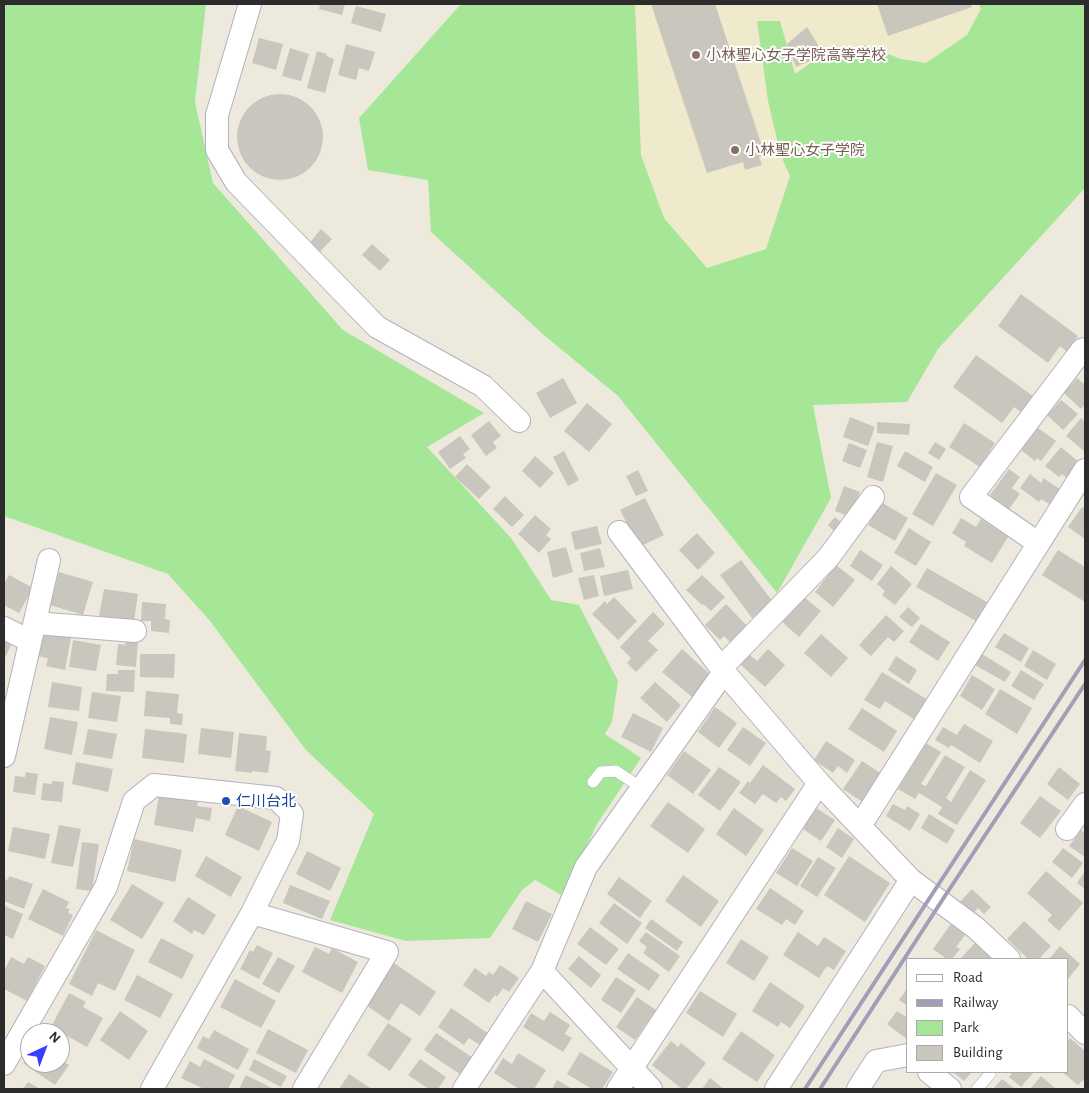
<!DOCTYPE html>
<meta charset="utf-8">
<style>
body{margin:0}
#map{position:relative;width:1089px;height:1093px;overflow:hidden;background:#eee9dd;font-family:"Alegreya Sans",sans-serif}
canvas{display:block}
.frame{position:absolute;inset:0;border:5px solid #2c2c2c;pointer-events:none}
.legend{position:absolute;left:906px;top:958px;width:162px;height:115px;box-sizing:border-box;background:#fff;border:1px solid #ababab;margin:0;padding:6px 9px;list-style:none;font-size:15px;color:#2c2c2c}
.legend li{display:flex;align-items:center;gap:10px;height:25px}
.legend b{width:25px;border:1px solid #ababab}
.north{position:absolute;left:20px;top:1023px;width:50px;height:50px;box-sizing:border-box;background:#fff;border:1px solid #ababab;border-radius:50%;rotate:43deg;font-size:14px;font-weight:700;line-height:20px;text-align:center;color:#2c2c2c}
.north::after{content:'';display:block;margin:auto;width:18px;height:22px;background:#393eff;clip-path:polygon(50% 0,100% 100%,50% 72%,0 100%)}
</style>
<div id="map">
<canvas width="1089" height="1093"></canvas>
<div class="frame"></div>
<ul class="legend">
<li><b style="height:6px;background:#fff"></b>Road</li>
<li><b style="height:6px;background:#a09fb7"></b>Railway</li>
<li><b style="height:14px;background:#a5e797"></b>Park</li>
<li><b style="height:14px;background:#c9c6bd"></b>Building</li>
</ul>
<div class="north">N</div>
</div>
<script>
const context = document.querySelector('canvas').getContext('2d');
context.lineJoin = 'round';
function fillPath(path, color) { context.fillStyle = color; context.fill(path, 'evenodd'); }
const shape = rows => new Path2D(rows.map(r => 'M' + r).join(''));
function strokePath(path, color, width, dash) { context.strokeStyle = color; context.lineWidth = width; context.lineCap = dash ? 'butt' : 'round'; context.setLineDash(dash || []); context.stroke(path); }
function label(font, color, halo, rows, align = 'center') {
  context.font = font + ' "Alegreya Sans","Noto Sans JP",sans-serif'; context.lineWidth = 4; context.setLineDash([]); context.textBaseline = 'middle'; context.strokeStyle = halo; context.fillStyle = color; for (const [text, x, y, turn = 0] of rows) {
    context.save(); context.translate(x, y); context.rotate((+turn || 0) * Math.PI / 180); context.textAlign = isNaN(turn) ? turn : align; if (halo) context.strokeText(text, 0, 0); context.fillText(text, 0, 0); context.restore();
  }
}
const education = shape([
 [577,4,1085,4,834,194,704,308,640,245]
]);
const green = shape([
 [4,4,206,4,195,102,213,183,343,330,484,413,427,447,512,539,551,600,579,605,618,681,612,722,605,734,641,758,597,824,563,896,535,880,522,890,490,938,406,941,330,920,374,814,306,750,210,621,168,574,4,516],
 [461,4,635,4,641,155,664,218,707,268,766,249,790,176,781,156,768,101,757,21,780,21,795,74,824,54,865,45,901,59,926,63,967,35,981,9,979,4,1085,4,1085,188,938,349,907,402,813,405,831,498,777,593,618,396,545,336,431,232,428,180,368,170,359,118]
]);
const building = shape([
 [320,4,345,4,342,15,319,9],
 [651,4,715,4,765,155,759,157,762,165,745,170,743,162,707,173],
 [877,4,971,4,972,7,888,36],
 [356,6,386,14,381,32,351,23],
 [807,27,824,54,796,67,787,44],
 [259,38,283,44,276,70,252,63],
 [346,44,375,52,369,71,359,68,356,80,338,75],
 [290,48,309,54,301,81,282,76],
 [317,51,327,54,326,56,334,59,325,93,307,88],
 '237 137a43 43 0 1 1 86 0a43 43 0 1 1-86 0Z',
 [321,229,332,239,318,254,308,245],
 [372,244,390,260,380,271,362,255],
 [1021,294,1078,336,1067,352,1060,346,1048,363,998,326],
 [976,355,1033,396,1021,412,1014,407,1002,423,953,387],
 [563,378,577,403,550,418,536,393],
 [1077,378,1085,385,1085,404,1081,409,1064,393],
 [1061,400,1078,414,1063,430,1047,415],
 [587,403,612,424,589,452,564,431],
 [850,417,875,427,868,446,843,437],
 [1081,418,1085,421,1085,452,1066,436],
 [489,421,501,436,493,442,497,448,486,456,471,435],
 [877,422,910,424,909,435,877,433],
 [964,423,995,443,980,467,949,447],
 [1038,428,1056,441,1041,461,1037,458,1035,461,1021,450],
 [460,436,470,449,463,454,466,458,450,469,438,452],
 [877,442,893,446,883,482,867,477],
 [935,442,946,449,939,460,928,453],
 [849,443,867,450,860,468,842,461],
 [1061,447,1080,463,1067,478,1062,474,1059,477,1045,466],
 [564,451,579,480,568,486,553,457],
 [905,451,933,467,925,482,897,466],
 [535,456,554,473,540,488,522,471],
 [467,464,491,487,479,499,455,477],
 [1009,469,1020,477,1012,488,1020,494,1009,509,990,495],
 [638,470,648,491,636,496,626,476],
 [936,473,957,485,933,526,912,514],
 [1030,474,1041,483,1043,478,1060,489,1051,505,1041,499,1039,502,1020,488],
 [844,486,860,492,851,517,835,511],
 [505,496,524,515,512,527,493,509],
 [645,498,664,535,639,547,620,510],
 [881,502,908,518,895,541,868,525],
 [1082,507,1085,509,1085,539,1068,527],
 [535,515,551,529,546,535,551,539,539,553,518,534],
 [835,517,844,525,836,533,828,525],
 [961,518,976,527,981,519,1008,537,992,563,964,546,966,542,952,533],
 [597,526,602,544,575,550,571,532],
 [909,528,931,542,916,566,894,553],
 [697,533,715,553,698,570,679,550],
 [566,547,573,572,553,578,547,552],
 [600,548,605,567,584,571,580,553],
 [860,550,883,565,872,581,850,566],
 [1058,550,1085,567,1085,602,1042,575],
 [741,560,773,602,752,618,720,575],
 [836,565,855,580,833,607,815,592],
 [891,566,912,584,895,605,882,595,885,591,877,584],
 [927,568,987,602,976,621,916,587],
 [628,570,633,589,604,596,600,576],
 [59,572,93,582,83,615,50,605],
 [9,575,33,588,19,613,4,605,4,584],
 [594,575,599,596,584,600,578,578],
 [702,575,725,597,711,611,703,604,702,605,686,590],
 [104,589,138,594,134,621,99,616],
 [803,596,821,611,799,637,781,621],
 [614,597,637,621,618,640,592,614,605,601,607,604],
 [142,602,166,604,165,619,170,620,169,633,151,631,151,621,141,621],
 [726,604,747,626,730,642,724,636,720,640,705,625],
 [908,607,920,618,912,627,899,617],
 [653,612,665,624,648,641,658,650,636,672,627,663,631,658,620,647],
 [886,615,904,631,894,642,888,637,871,656,859,645],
 [921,624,950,642,938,661,909,642],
 [41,632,71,638,65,670,46,666,48,658,37,656],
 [1004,633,1029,648,1021,662,995,647],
 [821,634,848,658,831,677,804,653],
 [4,639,12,643,4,660],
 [73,640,101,645,96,671,69,667],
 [126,640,138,641,136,667,116,665,118,644,125,645],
 [682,649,711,675,692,697,662,672],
 [768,649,785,665,765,687,740,664,749,654,757,661],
 [1033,650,1056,664,1047,680,1024,666],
 [140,654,175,654,174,678,140,677],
 [982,654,1011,672,1005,682,975,665],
 [896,656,917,670,909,684,888,670],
 [118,670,135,670,134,692,106,691,107,674,118,674],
 [1021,670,1044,684,1034,700,1011,686],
 [882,672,928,700,915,720,885,701,880,709,864,700],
 [972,675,995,689,982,710,960,696],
 [52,682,82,687,79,711,48,707],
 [655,682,681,705,667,722,640,698],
 [1000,689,1032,708,1017,734,985,714],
 [146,691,179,694,177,713,183,714,182,725,170,724,170,718,144,716],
 [92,692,121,696,117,722,88,718],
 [715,707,737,723,719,748,698,732],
 [862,708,897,731,884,752,848,729],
 [633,713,663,728,651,752,621,737],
 [50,717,78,722,72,755,44,749],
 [964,724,993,741,980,763,951,745,949,748,935,740,943,727,957,735],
 [743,727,766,743,750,766,727,750],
 [201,728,234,732,231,758,198,754],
 [88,729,117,734,112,759,83,754],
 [145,729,187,734,184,763,142,758],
 [239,733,267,736,266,750,271,751,268,773,252,771,252,773,235,771],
 [826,741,855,760,847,773,838,766,833,773,814,760],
 [926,743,941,752,921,784,926,786,945,755,965,767,946,798,951,802,970,770,986,780,957,825,938,814,942,807,919,793,915,799,898,789],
 [684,751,711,770,693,794,667,775],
 [862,761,882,774,864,803,843,789],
 [76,762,113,769,108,792,72,784],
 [763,765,795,789,786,801,781,797,776,803,763,794,755,804,739,793,748,781,750,783],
 [719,767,741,782,720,811,698,795],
 [1059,767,1080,784,1068,800,1047,784],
 [26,772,38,774,35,795,13,792,15,776,25,777],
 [52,781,64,782,62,802,41,800,43,783,52,784],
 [159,795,198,802,197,806,212,808,210,821,196,818,193,832,154,825],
 [1040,796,1061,811,1040,838,1020,823],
 [668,802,705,829,688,853,650,826],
 [893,804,905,810,907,806,920,814,910,831,886,816],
 [238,806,272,822,259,851,225,835],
 [734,808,764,830,746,856,716,834],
 [816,808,835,820,821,841,803,829],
 [929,814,955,830,947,844,921,828],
 [59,825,81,829,73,867,51,863],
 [13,827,50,834,45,859,8,851],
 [838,828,854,839,842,858,826,847],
 [1081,830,1085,833,1085,857,1069,846],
 [134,839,182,850,175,882,127,871],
 [82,842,99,844,92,891,76,889],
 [792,848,813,861,797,886,776,873],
 [1063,848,1083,863,1072,878,1052,862],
 [307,851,341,868,330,891,296,874],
 [206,856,242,877,231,897,195,876],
 [849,856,890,883,865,922,824,895],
 [818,857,836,868,817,897,800,886],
 [1046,871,1083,903,1059,931,1047,920,1052,915,1027,893],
 [1085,871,1085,889,1077,883],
 [683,875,719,901,701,927,665,901],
 [9,876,33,884,24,909,4,901,4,879,8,880],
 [619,877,652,901,640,918,607,894],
 [132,884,164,903,142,939,110,920],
 [290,885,330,901,322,919,283,903],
 [770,888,804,911,795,925,786,919,782,925,756,909],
 [43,889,69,902,66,908,70,909,68,913,73,915,63,936,28,919],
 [972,889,991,907,984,914,978,908,970,917,957,905],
 [188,897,216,915,204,935,194,930,192,934,173,921],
 [526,901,552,914,538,942,512,929],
 [614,903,642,923,627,944,599,923],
 [5,906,23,914,13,939,4,935],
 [651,919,683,942,677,951,645,928],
 [1024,921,1051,946,1039,959,1028,959,1007,939],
 [951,924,965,935,956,947,960,949,952,959,947,959,933,949],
 [590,927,619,949,606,965,577,944],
 [96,930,135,950,115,991,98,983,92,996,69,984],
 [646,932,680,956,669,972,643,953,647,947,639,941],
 [798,932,818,946,824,937,846,951,834,970,827,966,819,978,783,955],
 [161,938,194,955,182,979,148,962],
 [741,939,769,957,754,981,726,963],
 [975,943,993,959,960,959],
 [257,945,273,953,259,979,240,969,250,950,253,952],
 [1060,946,1080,964,1068,979,1068,959,1049,959],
 [315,947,329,954,332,948,358,962,342,993,302,972],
 [628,953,660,975,649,991,617,969],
 [579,956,601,975,591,988,568,969],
 [11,957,24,964,28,957,45,966,27,1001,4,989,4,971],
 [278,957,295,966,279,993,262,984],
 [394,963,436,992,420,1016,401,1003,389,1021,366,1005],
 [500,965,519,978,509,992,503,988,497,997,495,995,489,1003,463,985,475,968,486,976,489,972,493,975],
 [137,975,173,994,160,1018,124,1000],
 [616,977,636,990,621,1013,601,1000],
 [235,979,276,1001,261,1028,220,1007],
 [770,982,805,1006,790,1028,781,1022,778,1027,752,1011],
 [908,987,908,1006,899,1000],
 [700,991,737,1014,723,1037,686,1013],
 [69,993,86,1002,83,1007,103,1018,87,1047,51,1027],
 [637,997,656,1010,635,1040,616,1027],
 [451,1008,489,1034,481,1046,469,1038,464,1045,438,1027],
 [120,1011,148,1031,129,1060,100,1040],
 [897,1011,908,1018,908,1040,887,1024],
 [550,1012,570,1025,565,1034,572,1038,563,1052,523,1027,531,1013,544,1021],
 [388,1023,412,1039,390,1071,367,1055],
 [268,1029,308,1050,296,1073,256,1053],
 [214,1030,249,1049,238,1070,197,1048,203,1036,209,1039],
 [741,1031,775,1055,757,1082,722,1059],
 [436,1033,473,1058,461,1075,424,1050],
 [1070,1038,1085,1051,1085,1082,1083,1080,1078,1085,1062,1072,1068,1072,1068,1040],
 [671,1041,678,1047,681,1043,706,1063,686,1089,682,1089,652,1065],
 [580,1052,613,1072,602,1089,592,1089,567,1074],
 [30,1053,30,1063,60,1063,60,1059,69,1065,55,1085,23,1063],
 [518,1053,546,1070,534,1089,519,1089,494,1073,503,1058,512,1064],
 [204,1059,235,1075,228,1089,204,1089,181,1078,190,1061,200,1067],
 [254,1059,287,1076,281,1087,249,1070],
 [420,1059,446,1077,438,1089,429,1089,408,1075],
 [953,1072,972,1072,964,1081],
 [1011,1072,1034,1072,1021,1087,1009,1077,1012,1073],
 [349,1074,372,1089,339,1089],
 [246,1075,274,1089,239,1089],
 [1041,1076,1056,1089,1033,1089,1031,1088],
 [710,1078,724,1089,702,1089],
 [1002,1079,1015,1089,993,1089],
 [557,1080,572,1089,552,1089],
 [28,1082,40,1089,23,1089]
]);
const lane = shape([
 [593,782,601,772,616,771,642,788],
 [977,1089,990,1074]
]);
const street = shape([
 [250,4,217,115,217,150,236,182,377,327,483,386,519,421],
 [619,532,724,672,819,783,911,880,976,928,1009,959],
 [1038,543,971,497,1082,350,1085,349],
 [35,623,135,631],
 [4,628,30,641],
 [721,668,828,558,873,497],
 [4,756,49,560],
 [860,826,1085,470],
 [1067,829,1085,804],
 [252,913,387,952,304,1089],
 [542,971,651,1089],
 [1068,1016,1085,1033],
 [4,1064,106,887,134,801,154,785,276,798,292,814,288,841,252,913,152,1089],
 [929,1072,950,1089],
 [464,1089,542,971,586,867,724,672],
 [618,1089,819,783],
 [776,1089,911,880],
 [858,1089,876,1061,908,1055]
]);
const rail = shape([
 [805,1089,1085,660],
 [820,1089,941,902,1085,684]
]);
const markers = [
 [696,55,5,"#8d6e63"],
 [735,150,5,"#8d6e63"],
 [226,801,5,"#1a4fb4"]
];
const educationNames = [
 ["小林聖心女子学院高等学校",706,55],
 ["小林聖心女子学院",745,150]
];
const transitNames = [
 ["仁川台北",236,801]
];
fillPath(education, '#f0eacc');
fillPath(green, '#a5e797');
fillPath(building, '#c9c6bd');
strokePath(lane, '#b1b2c0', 12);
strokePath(street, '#b1b2c0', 24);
strokePath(lane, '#fff', 11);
strokePath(street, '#fff', 22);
strokePath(rail, '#a09fb7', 4);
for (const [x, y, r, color] of markers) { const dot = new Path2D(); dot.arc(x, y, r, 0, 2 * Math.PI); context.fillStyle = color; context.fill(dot); strokePath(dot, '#fff', 2); }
label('15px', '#785e54', '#fff', educationNames, 'left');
label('15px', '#164399', '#fff', transitNames, 'left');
</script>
